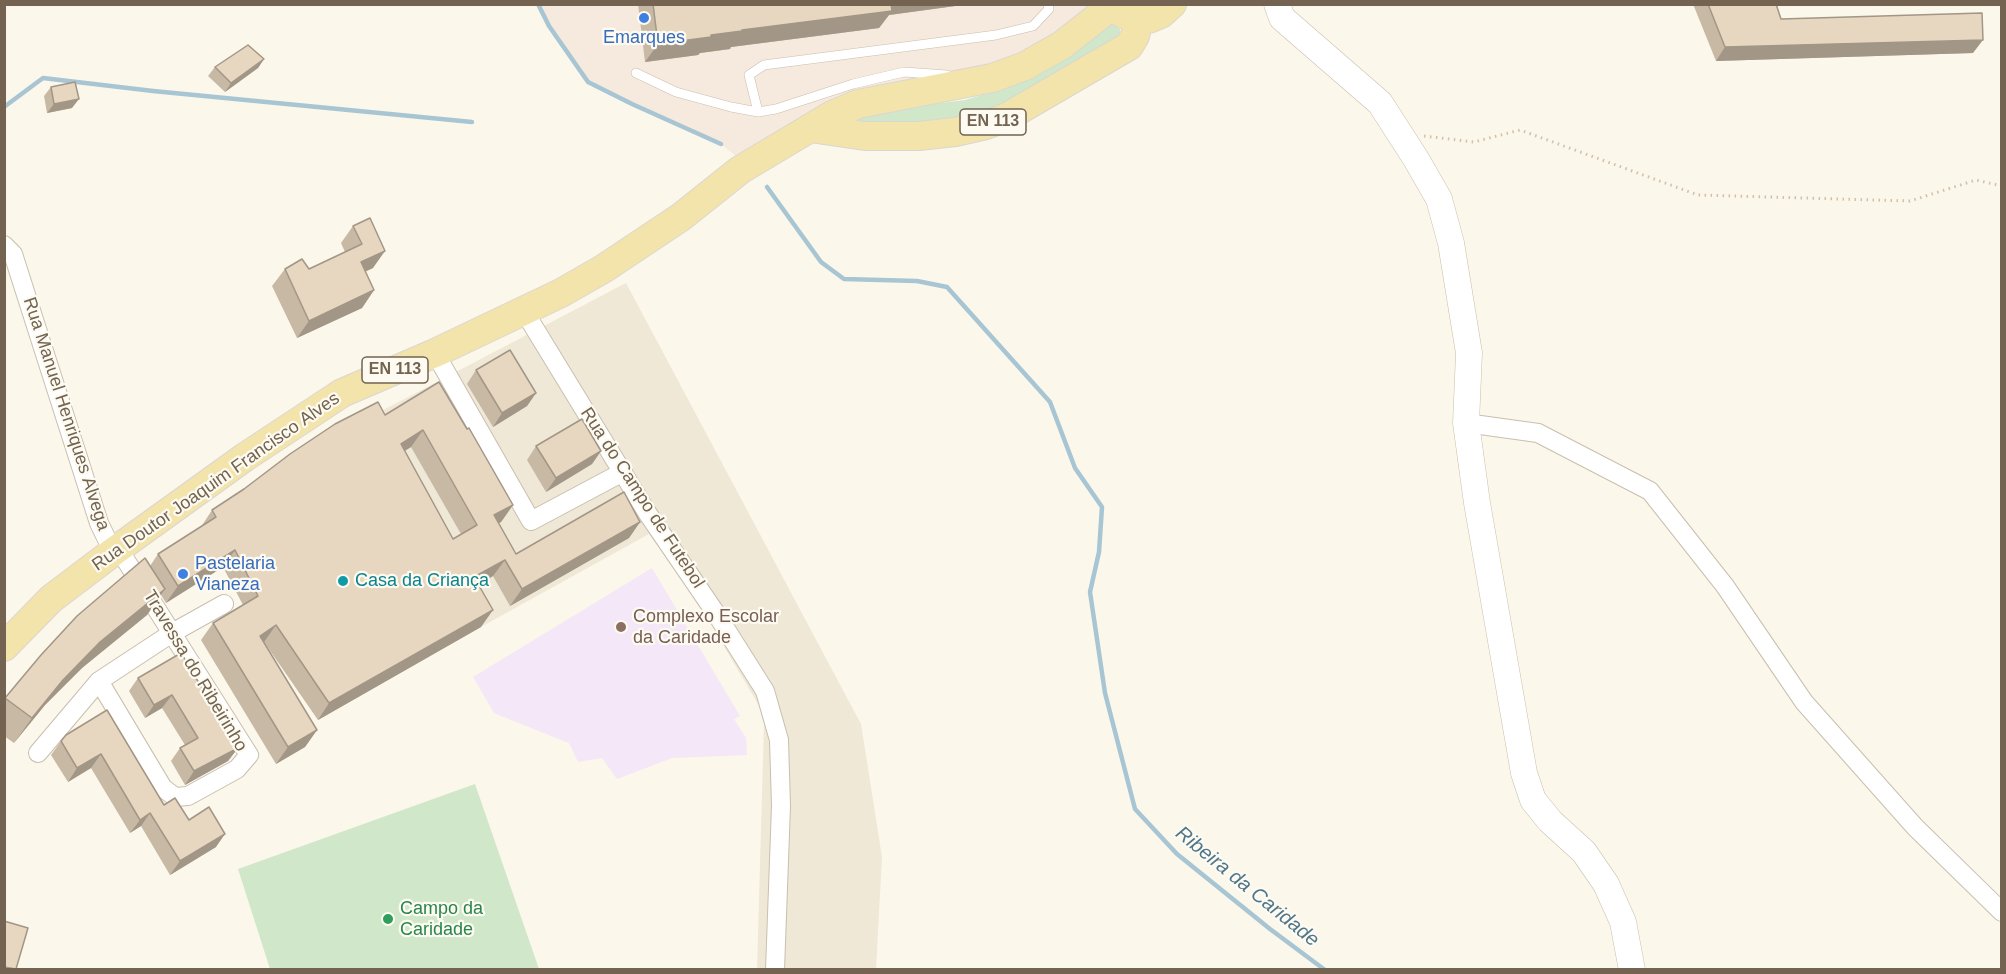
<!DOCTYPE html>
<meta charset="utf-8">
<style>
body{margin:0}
#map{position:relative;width:2006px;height:974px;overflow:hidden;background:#fbf7eb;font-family:Arial,sans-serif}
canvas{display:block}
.frame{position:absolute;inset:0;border:6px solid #736350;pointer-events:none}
</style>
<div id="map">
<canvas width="2006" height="974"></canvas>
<div class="frame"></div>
</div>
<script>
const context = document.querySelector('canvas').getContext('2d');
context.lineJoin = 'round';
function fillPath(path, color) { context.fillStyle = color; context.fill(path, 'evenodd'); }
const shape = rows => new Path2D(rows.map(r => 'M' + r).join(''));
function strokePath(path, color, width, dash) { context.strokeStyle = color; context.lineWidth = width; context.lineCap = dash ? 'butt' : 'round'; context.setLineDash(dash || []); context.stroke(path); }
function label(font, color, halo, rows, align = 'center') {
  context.font = font + ' Arial,sans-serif'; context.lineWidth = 4.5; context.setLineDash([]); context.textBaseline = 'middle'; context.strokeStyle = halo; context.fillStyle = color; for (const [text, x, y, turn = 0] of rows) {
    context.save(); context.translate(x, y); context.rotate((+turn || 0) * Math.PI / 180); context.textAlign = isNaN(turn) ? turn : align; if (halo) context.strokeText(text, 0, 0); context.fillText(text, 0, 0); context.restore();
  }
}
const residential = shape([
 [626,283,861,724,882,857,876,969,757,969,764,724,758,704,699,604,649,534,481,627,366,419]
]);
const commercial = shape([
 [1112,4,1062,45,748,166,721,144,588,82,549,26,538,5]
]);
const education = shape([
 [652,568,740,716,734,719,746,738,747,755,672,758,617,779,602,758,578,762,569,743,494,713,473,677]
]);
const green = shape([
 [1108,25,1114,25,1120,29,1120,38,1038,89,969,119,873,128,849,120,918,106,965,100,992,92],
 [475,784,539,969,270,969,238,869]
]);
const stream = shape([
 [538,4,549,26,588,82,632,104,721,144],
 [4,107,43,78,153,91,472,122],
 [767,187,821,262,844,279,917,281,947,287,1050,402,1075,468,1102,507,1099,552,1090,592,1105,693,1135,809,1177,854,1270,929,1325,970]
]);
const path = shape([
 [1424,136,1474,142,1520,130,1698,195,1910,201,1976,180,2002,186]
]);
const lane = shape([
 [636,73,676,92,731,107,758,112,776,109,853,84,904,72,947,75],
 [758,112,749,75,764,65,996,35,1033,26,1049,9,1048,4]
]);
const street = shape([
 [4,245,13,254,99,523,113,552],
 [524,311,648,514,717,615,765,691,779,740,781,806,775,970],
 [435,353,531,521,623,472],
 [1466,423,1538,433,1650,491,1725,586,1804,702,1915,827,2002,912],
 [99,681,163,788,175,797,188,796,237,769,249,755,118,548],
 [38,753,99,681,172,633,224,604]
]);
const secondary = shape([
 [1277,4,1282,18,1380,103,1416,159,1439,199,1451,243,1469,353,1466,423,1477,503,1524,773,1533,800,1550,821,1584,852,1606,884,1623,922,1632,970]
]);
const primary = shape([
 [1123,14,1135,19,1149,19,1161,14,1172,4],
 [810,128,865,136,919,136,955,132,986,125,1007,117,1129,46,1135,36,1139,19],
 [4,647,51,599,113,552,245,457,342,393,435,353,561,293,603,269,681,217,740,170,832,115,858,104,992,78,1025,66,1062,45,1113,5]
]);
const wall = shape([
 [638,4,970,4,889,15,879,28,731,47,730,49,700,53,698,55,645,62],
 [1693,4,1776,4,1781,19,1973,53,1716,61],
 [264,59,258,68,225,92,208,76,215,67],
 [51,87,72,108,47,113,44,96],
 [353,226,373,268,365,272,374,290,362,308,297,338,272,286,285,269,309,269,345,252,341,243],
 [476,370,536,393,527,406,493,427,467,384],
 [439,382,513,505,501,522,499,523,516,554,640,522,629,538,510,606,493,576,479,585,481,627,318,720,264,642,317,730,305,747,276,764,201,640,213,623,243,605,223,567,166,603,161,595,147,615,82,668,45,705,14,743,4,736,5,698,150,566,158,554,201,527,212,510,385,415],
 [411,447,461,534,453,539,405,451],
 [536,446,601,451,592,464,546,492,527,460],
 [181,653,238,748,228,761,185,785,171,761,180,748,185,745,162,708,145,718,129,691,138,678],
 [107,710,164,805,189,820,216,847,170,875,141,826,130,833,91,768,68,782,51,755,61,741]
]);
const shadedWall = shape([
 [886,4,970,4,889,15,879,28,731,47,730,49,700,53,698,55,645,62,658,44],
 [1983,40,1973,53,1716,61,1725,47],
 [264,59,258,68,225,92,231,83],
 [79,99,72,108,47,113,54,104],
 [385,251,373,268,348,279,361,262],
 [374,290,362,308,297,338,309,321],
 [536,393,527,406,493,427,502,413],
 [423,430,411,447,389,460,401,444],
 [601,451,592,464,546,492,556,478],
 [513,505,501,522,482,532,494,515],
 [640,522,629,538,510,606,522,589],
 [235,550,223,567,166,603,178,586],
 [505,560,493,576,463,594,474,577],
 [165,589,147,615,82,668,45,705,14,743,32,718,63,680,100,642],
 [493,610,481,627,318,720,329,703],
 [276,625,264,642,248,653,260,636],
 [172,695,162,708,145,718,154,705],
 [317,730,305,747,276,764,288,747],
 [238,748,228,761,185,785,194,771],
 [101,754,91,768,68,782,77,768],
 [150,813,141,826,130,833,140,820],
 [225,834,216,847,170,875,180,861]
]);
const building = shape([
 [653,4,891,4,892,11,742,30,742,31,711,35,711,37,658,44,653,4],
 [1708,4,1776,4,1781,19,1982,13,1983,40,1725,47,1708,4],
 [248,45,264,59,231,83,215,67,248,45],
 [75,82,79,99,54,104,51,87,75,82],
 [370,218,385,251,361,262,374,290,309,321,285,269,302,259,309,269,362,244,353,226,370,218],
 [510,350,536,393,502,413,476,370,510,350],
 [439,382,467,429,469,428,513,505,494,515,516,554,624,492,640,522,522,589,505,560,474,577,493,610,329,703,276,625,260,636,317,730,288,747,213,623,258,596,235,550,178,586,158,554,216,517,212,510,244,489,290,454,335,424,378,402,385,415,439,382],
 [423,430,477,525,453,539,401,444,423,430],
 [582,419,601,451,556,478,536,446,582,419],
 [145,558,165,589,100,642,63,680,32,718,5,698,41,655,77,616,145,558],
 [181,653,238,748,194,771,180,748,198,738,172,695,154,705,138,678,181,653],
 [107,710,164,805,175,798,189,820,209,807,225,834,180,861,150,813,140,820,101,754,77,768,61,741,66,735,107,710],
 [4,921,28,928,16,969,4,967,4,921]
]);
const markers = [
 [644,18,6,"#3f7fe0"],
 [183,574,6,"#3f7fe0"],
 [343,581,6,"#0f9aa8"],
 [621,627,6,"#8d6e63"],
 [388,919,6,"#2e9e5b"]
];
const shields = [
 [993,122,66],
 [395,370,66]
];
const shieldNames = [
 ["EN 113",993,122],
 ["EN 113",395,370]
];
const shopNames = [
 ["Emarques",644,38],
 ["Pastelaria",195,564,"left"],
 ["Vianeza",195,585,"left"]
];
const streetNames = [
 ["Rua Manuel Henriques Alvega",66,414,72],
 ["Rua Doutor Joaquim Francisco Alves",216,482,-35],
 ["Rua do Campo de Futebol",642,498,57],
 ["Travessa do Ribeirinho",195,671,59]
];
const cultureNames = [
 ["Casa da Criança",355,581]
];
const educationNames = [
 ["Complexo Escolar",633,617],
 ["da Caridade",633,638]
];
const leisureNames = [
 ["Campo da",400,909],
 ["Caridade",400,930]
];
const waterNames = [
 ["Ribeira da Caridade",1247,887,39]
];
fillPath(residential, '#efe8d7');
fillPath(commercial, '#f6e9dd');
fillPath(education, '#f4e7f7');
fillPath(green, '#d0e7ca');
strokePath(stream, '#a8c5d3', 4.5);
strokePath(lane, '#c9bfae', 10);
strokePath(street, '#c9bfae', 20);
strokePath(secondary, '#cabeaa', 27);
strokePath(primary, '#dbd6d2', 30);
strokePath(path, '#d2c0a8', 3, [1.5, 4.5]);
strokePath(lane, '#fff', 9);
strokePath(street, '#fff', 18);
strokePath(secondary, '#fff', 26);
strokePath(primary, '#f2e4ab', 28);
fillPath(wall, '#c8b9a5');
fillPath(shadedWall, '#a29686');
fillPath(building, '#e8d7c0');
strokePath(building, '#a29686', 1.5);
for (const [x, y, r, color] of markers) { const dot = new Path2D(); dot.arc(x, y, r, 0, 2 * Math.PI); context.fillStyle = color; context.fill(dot); strokePath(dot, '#fdfbf1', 2); }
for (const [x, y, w] of shields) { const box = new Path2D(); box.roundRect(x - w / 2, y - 13, w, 26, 4.5); context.fillStyle = '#fdfbf1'; context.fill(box); strokePath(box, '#736350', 1.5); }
label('bold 16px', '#736350', null, shieldNames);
label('18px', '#366cbe', '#fdfbf1', shopNames);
label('18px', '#736350', '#fdfbf1', streetNames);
label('18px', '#0d838f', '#fdfbf1', cultureNames, 'left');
label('18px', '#785e54', '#fdfbf1', educationNames, 'left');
label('18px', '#27864d', '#fdfbf1', leisureNames, 'left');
label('italic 20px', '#4f768a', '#fdfbf1', waterNames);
</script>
